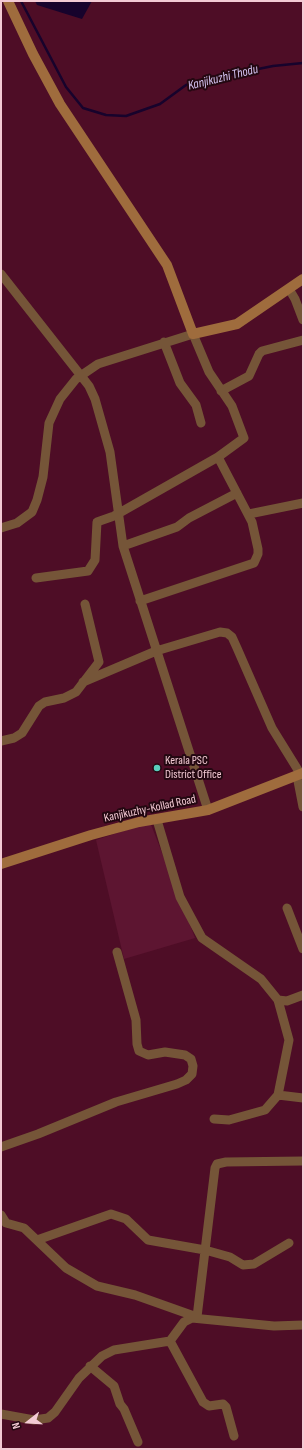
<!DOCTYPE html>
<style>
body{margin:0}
#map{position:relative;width:304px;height:1450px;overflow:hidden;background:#4e0d26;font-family:"Sofia Sans Condensed",sans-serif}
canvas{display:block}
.frame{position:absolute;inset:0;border:2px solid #f3cad4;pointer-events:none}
.north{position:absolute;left:8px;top:1402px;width:40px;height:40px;-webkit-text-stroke:3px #230811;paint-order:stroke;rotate:253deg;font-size:11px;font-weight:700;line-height:16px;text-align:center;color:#f3cad4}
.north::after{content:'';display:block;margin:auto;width:14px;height:18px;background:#f3cad4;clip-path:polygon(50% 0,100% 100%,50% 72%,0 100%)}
</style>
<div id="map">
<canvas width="304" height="1450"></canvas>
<div class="frame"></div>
<div class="north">N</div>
</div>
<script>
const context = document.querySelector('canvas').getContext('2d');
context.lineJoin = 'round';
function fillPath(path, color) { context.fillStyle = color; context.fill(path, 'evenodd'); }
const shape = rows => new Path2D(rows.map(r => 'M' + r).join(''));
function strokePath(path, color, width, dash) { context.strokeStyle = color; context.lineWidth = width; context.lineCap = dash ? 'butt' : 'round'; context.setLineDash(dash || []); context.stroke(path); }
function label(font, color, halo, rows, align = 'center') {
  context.font = font + ' "Sofia Sans Condensed",sans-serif'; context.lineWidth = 4; context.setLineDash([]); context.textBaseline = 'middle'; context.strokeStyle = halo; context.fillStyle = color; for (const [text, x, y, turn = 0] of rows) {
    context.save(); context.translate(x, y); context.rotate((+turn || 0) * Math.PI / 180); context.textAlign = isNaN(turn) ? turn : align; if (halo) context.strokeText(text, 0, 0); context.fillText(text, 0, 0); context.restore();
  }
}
const built = shape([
 [150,822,195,938,124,959,96,840]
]);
const water = shape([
 [35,1,92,1,82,19,37,5]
]);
const stream = shape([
 [21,1,66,87,83,108,106,115,126,116,160,104,186,85,204,80,273,66,303,63]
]);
const street = shape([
 [1,274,89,386,95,399,110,452,123,546,208,810],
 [289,289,295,299,303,320],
 [164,342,180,383,196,405,201,423],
 [221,391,249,376,259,354,262,351,303,340],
 [249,514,303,503],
 [1,528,17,523,32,512,37,500,43,477,49,423,60,399,76,379,98,364,193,334,209,372,232,406,244,438,218,457,114,516,97,522,95,560,88,571,36,578],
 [123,546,177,527,189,518,237,493],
 [140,601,254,563,258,554,258,549,252,522,218,457],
 [83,682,156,651,220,632,227,633,232,637,237,648,272,728,301,775],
 [1,741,14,738,22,733,39,706,45,702,64,698,76,692,99,662,85,604],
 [297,776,303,807],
 [157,820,180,897,202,938,261,979,278,1000,287,1001,303,995],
 [287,908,303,949],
 [278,1000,289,1040,278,1095,303,1098],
 [214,1119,229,1120,265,1110,278,1095],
 [1,1147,38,1134,116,1102,177,1084,186,1080,192,1074,193,1066,191,1059,185,1055,165,1052,148,1055,139,1051,137,1044,136,1020,117,952],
 [1,1215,6,1223,24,1228,66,1268,97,1286,135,1295,197,1317,215,1168,217,1164,226,1162,303,1161],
 [37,1240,111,1214,126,1219,148,1240,205,1250,230,1257,243,1265,254,1264,289,1243],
 [170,1341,203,1402,209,1406,223,1404,226,1407,234,1436],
 [90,1366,114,1386,120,1404,124,1409,138,1442],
 [1,1414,34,1420,48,1418,55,1412,79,1378,102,1356,114,1350,170,1341,184,1322,192,1318,274,1326,303,1325]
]);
const secondary = shape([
 [8,1,33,54,60,104,167,265,193,334,237,324,303,279],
 [1,864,91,835,139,822,208,810,303,773]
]);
const markers = [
 [157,768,4,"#5acebd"]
];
const poiNames = [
 ["Kerala PSC",165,761],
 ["District Office",165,775]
];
const streetNames = [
 ["Kanjikuzhy-Kollad Road",150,809,-12]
];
const waterNames = [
 ["Kanjikuzhi Thodu",223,78,-14]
];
fillPath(built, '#5d1531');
fillPath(water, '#17032c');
strokePath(stream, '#17032c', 2.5);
strokePath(street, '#755538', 9);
strokePath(secondary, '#9f6c3d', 10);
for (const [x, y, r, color] of markers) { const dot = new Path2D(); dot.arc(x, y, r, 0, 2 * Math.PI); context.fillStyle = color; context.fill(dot); strokePath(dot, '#230811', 1.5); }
label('12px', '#f3cad4', '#230811', poiNames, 'left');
label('12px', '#f3cad4', '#230811', streetNames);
label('italic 13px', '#d6c5f3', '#230811', waterNames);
</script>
